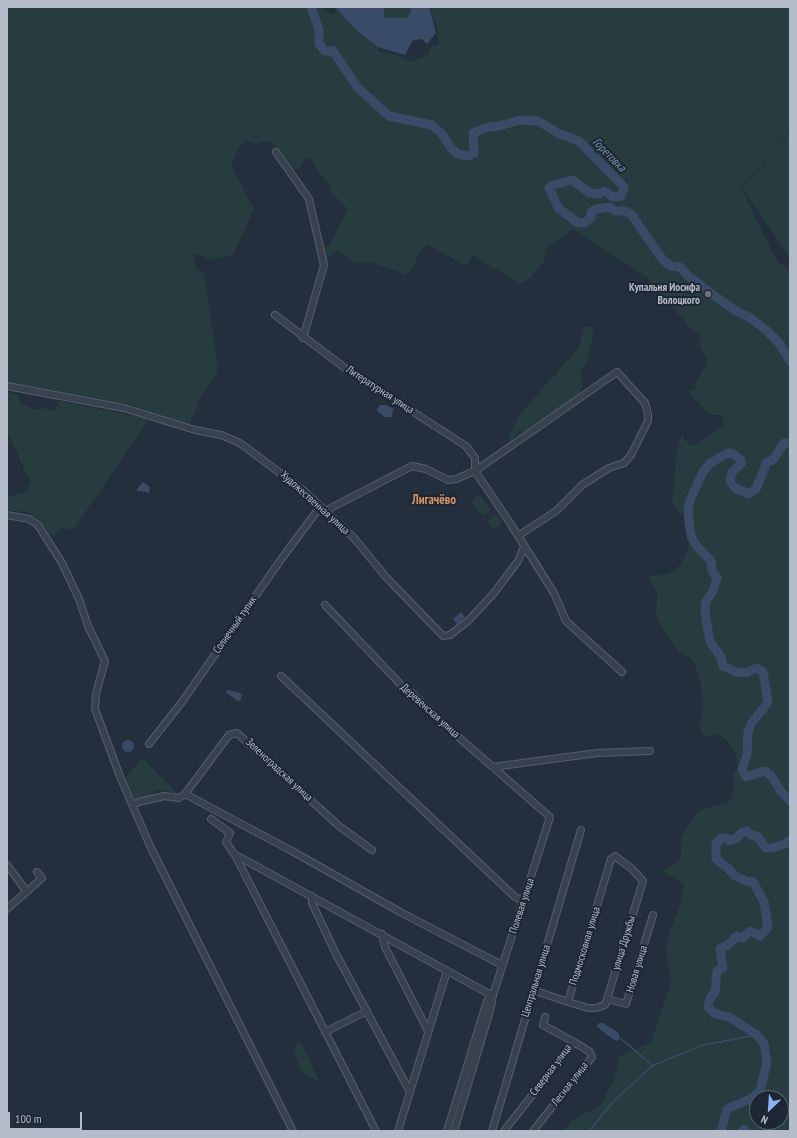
<!DOCTYPE html>
<meta charset="utf-8">
<style>
body{margin:0}
#map{position:relative;width:797px;height:1138px;overflow:hidden;background:#242f3e;font-family:"PT Sans Narrow",sans-serif}
canvas{display:block}
.frame{position:absolute;inset:0;border:8px solid #b4bcc9;pointer-events:none}
.north{position:absolute;left:749px;top:1090px;width:40px;height:40px;box-sizing:border-box;background:#1d2633;border:1px solid #59626f;border-radius:50%;rotate:205deg;font-size:11px;font-weight:700;line-height:16px;text-align:center;color:#b4bcc9}
.north::after{content:'';display:block;margin:auto;width:14px;height:18px;background:#8ab4f8;clip-path:polygon(50% 0,100% 100%,50% 72%,0 100%)}
.scale{position:absolute;left:8px;top:1112px;width:74px;height:18px;box-sizing:border-box;border:2px solid #b4bcc9;border-top:0;padding-left:5px;font-size:12px;line-height:14px;white-space:nowrap;color:#b4bcc9;-webkit-text-stroke:3px #1d2633;paint-order:stroke}
</style>
<div id="map">
<canvas width="797" height="1138"></canvas>
<div class="frame"></div>
<div class="north">N</div>
<div class="scale">100 m</div>
</div>
<script>
const context = document.querySelector('canvas').getContext('2d');
context.lineJoin = 'round';
function fillPath(path, color) { context.fillStyle = color; context.fill(path, 'evenodd'); }
const shape = rows => new Path2D(rows.map(r => 'M' + r).join(''));
function strokePath(path, color, width, dash) { context.strokeStyle = color; context.lineWidth = width; context.lineCap = dash ? 'butt' : 'round'; context.setLineDash(dash || []); context.stroke(path); }
function label(font, color, halo, rows, align = 'center') {
  context.font = font + ' "PT Sans Narrow",sans-serif'; context.lineWidth = 4; context.setLineDash([]); context.textBaseline = 'middle'; context.strokeStyle = halo; context.fillStyle = color; for (const [text, x, y, turn = 0] of rows) {
    context.save(); context.translate(x, y); context.rotate((+turn || 0) * Math.PI / 180); context.textAlign = isNaN(turn) ? turn : align; if (halo) context.strokeText(text, 0, 0); context.fillText(text, 0, 0); context.restore();
  }
}
const green = shape([
 [7,7,323,7,332,15,338,10,358,32,378,47,378,51,396,55,411,62,427,56,432,45,439,45,437,27,429,7,790,7,790,131,741,188,778,263,790,269,790,1131,563,1131,572,1120,600,1106,614,1079,620,1056,651,1042,671,981,666,948,671,928,679,908,684,884,662,871,680,860,682,836,698,811,725,803,730,801,733,796,734,773,737,769,737,758,730,743,725,739,715,734,711,736,705,736,701,732,700,726,703,704,701,682,693,660,679,652,666,634,656,614,657,591,648,577,666,574,676,570,686,555,689,544,685,512,680,514,676,510,672,500,677,452,679,447,678,441,682,437,690,445,696,445,723,425,724,419,721,415,710,414,705,411,703,406,691,396,690,391,696,390,695,384,697,379,707,365,707,361,699,344,701,339,699,334,690,328,662,294,660,289,651,283,649,278,572,229,564,237,545,250,544,261,541,266,525,282,520,284,473,255,466,266,427,244,418,255,412,270,405,274,370,262,355,263,338,251,333,252,327,259,325,258,323,247,329,246,348,210,347,208,330,191,331,186,322,177,311,158,305,158,299,168,293,169,275,145,267,141,256,144,245,140,241,144,231,165,254,209,233,255,211,260,197,254,193,256,197,270,204,272,218,368,216,375,200,398,190,425,128,404,7,382],
 [757,1098,781,1098,781,1122,757,1122],
 [384,7,410,7,411,11,407,18,386,18,384,16],
 [790,132,790,257,742,188],
 [584,327,591,327,593,332,593,338,587,361,580,371,583,381,580,393,577,397,526,433,520,431,513,439,509,439,509,434,521,413,579,347],
 [7,391,18,395,18,400,21,404,36,410,43,408,54,411,60,401,149,419,73,530,62,528,54,536,49,534,47,529,35,517,26,512,7,510,7,498,28,491,26,488,31,484,7,431],
 [479,494,491,510,483,516,471,501],
 [496,514,502,523,493,530,487,521],
 [141,758,143,759,176,793,157,789,153,791,154,797,137,800,132,797,125,779],
 [299,1043,302,1045,319,1081,305,1075,298,1063,294,1052,295,1046]
]);
const water = shape([
 [335,7,384,7,384,16,386,18,407,18,411,11,410,7,429,7,436,33,427,44,422,39,413,40,405,55,378,47,358,32],
 [380,405,386,405,394,409,391,417,385,417,378,412,377,409],
 [143,482,150,487,149,493,136,490],
 [461,612,465,617,457,624,453,619],
 [228,690,240,693,242,695,240,701,237,701,226,692],
 '122 746a6 6 0 1 1 12 0a6 6 0 1 1-12 0Z',
 [599,1023,603,1023,616,1031,619,1034,619,1040,616,1041,602,1031,597,1026]
]);
const stream = shape([
 [620,1038,652,1065],
 [589,1131,614,1101,652,1066,703,1045,757,1035]
]);
const river = shape([
 [311,7,319,30,319,44,325,51,333,51,358,88,389,116,432,125,442,134,451,148,458,154,467,156,474,153,473,133,488,127,499,126,521,120,538,121,560,134,579,141,624,187,621,196,613,197,604,191,599,194,590,193,572,180,553,185,549,188,559,209,577,222,584,223,591,218,591,212,596,209,610,207,615,211,624,211,631,214,663,260,671,266,680,267,687,275,716,297,736,311,749,317,766,330,780,344,790,361],
 [790,443,784,443,773,460,767,462,756,489,749,494,735,488,730,481,732,472,741,464,741,460,732,453,728,453,710,463,703,472,690,500,688,513,691,536,696,545,711,561,712,570,717,578,713,591,706,601,705,612,710,642,721,657,723,666,736,672,746,673,757,668,763,672,768,702,751,724,748,733,747,754,742,770,746,777,765,771,772,777,780,790,790,801],
 [721,1131,727,1109,752,1098,760,1091,767,1062,764,1044,757,1035,731,1018,714,1013,708,1007,710,998,715,992,717,971,723,968,720,949,729,944,737,936,742,938,750,931,760,936,768,927,764,902,753,882,746,881,735,876,729,869,716,859,716,844,721,838,726,838,730,841,737,838,741,833,747,831,751,835,757,836,766,848,772,848,785,844,790,840],
 [742,1131,744,1129,745,1131]
]);
const minor = shape([
 [276,152,309,199,324,265,303,338],
 [275,315,345,368,466,446,475,458,475,471,510,523,554,593,566,621,622,672],
 [7,386,124,408,195,430,221,435,240,443,304,491,354,538,386,577,443,636,450,635,469,620,494,593,518,561,524,547],
 [325,511,412,466,426,469,448,480,456,479,475,471,617,372,645,403,648,414,648,421,631,455,624,463,609,468,582,485,556,511,518,536],
 [7,515,29,519,38,525,62,563,79,599,88,626,105,661,96,694,95,709,121,779,151,848,293,1131],
 [325,605,406,690,412,693,447,727,550,817,494,992,487,1001,447,1131],
 [281,676,515,897,524,901],
 [149,744,182,702,282,558,320,507],
 [493,767,597,753,650,751],
 [185,794,292,851,402,913,500,964],
 [132,805,139,802,164,796,179,798,185,794,229,735,237,733,339,826,372,850],
 [211,819,230,833,226,842,234,854,493,996],
 [235,855,376,1131],
 [7,865,27,892],
 [312,896,312,903,336,954,410,1092],
 [7,909,42,878,37,872],
 [382,934,385,947,428,1031],
 [533,990,568,1002,611,859,615,856,632,869,643,881,607,999,605,1005,596,1008,588,1008,568,1002],
 [607,999,626,1004,653,915],
 [325,1032,367,1011],
 [398,1131,447,971],
 [454,1131,487,1021,492,1003,491,999],
 [492,1131,581,830],
 [504,1131,574,1042,543,1025,545,1017],
 [533,1131,592,1057,590,1052,574,1042]
]);
const markers = [
 [708,294,4,"#6b7280"]
];
const poiNames = [
 ["Купальня Иосифа",700,288],
 ["Волоцкого",700,301]
];
const streetNames = [
 ["Литературная улица",380,390,33],
 ["Художественная улица",315,503,42],
 ["Солнечный тупик",235,625,-55],
 ["Деревенская улица",430,711,42],
 ["Зеленоградская улица",279,770,43],
 ["Полевая улица",522,906,-72],
 ["улица Дружбы",624,943,-73],
 ["Подмосковная улица",585,946,-73],
 ["Новая улица",637,969,-73],
 ["Центральная улица",536,981,-73],
 ["Северная улица",551,1070,-53],
 ["Лесная улица",570,1084,-52]
];
const waterNames = [
 ["Горетовка",609,155,46]
];
const quarterNames = [
 ["Лигачёво",434,500]
];
fillPath(green, '#263c3f');
fillPath(water, '#394c67');
strokePath(stream, '#394c67', 1.5);
strokePath(river, '#394c67', 9);
strokePath(minor, '#565f6c', 8);
strokePath(minor, '#38414e', 6);
for (const [x, y, r, color] of markers) { const dot = new Path2D(); dot.arc(x, y, r, 0, 2 * Math.PI); context.fillStyle = color; context.fill(dot); strokePath(dot, '#1d2633', 1.5); }
label('bold 11px', '#b4bcc9', '#1d2633', poiNames, 'right');
label('11px', '#b4bcc9', '#1d2633', streetNames);
label('italic 12px', '#7c92b1', '#1d2633', waterNames);
label('bold 13px', '#d59563', '#1d2633', quarterNames);
</script>
